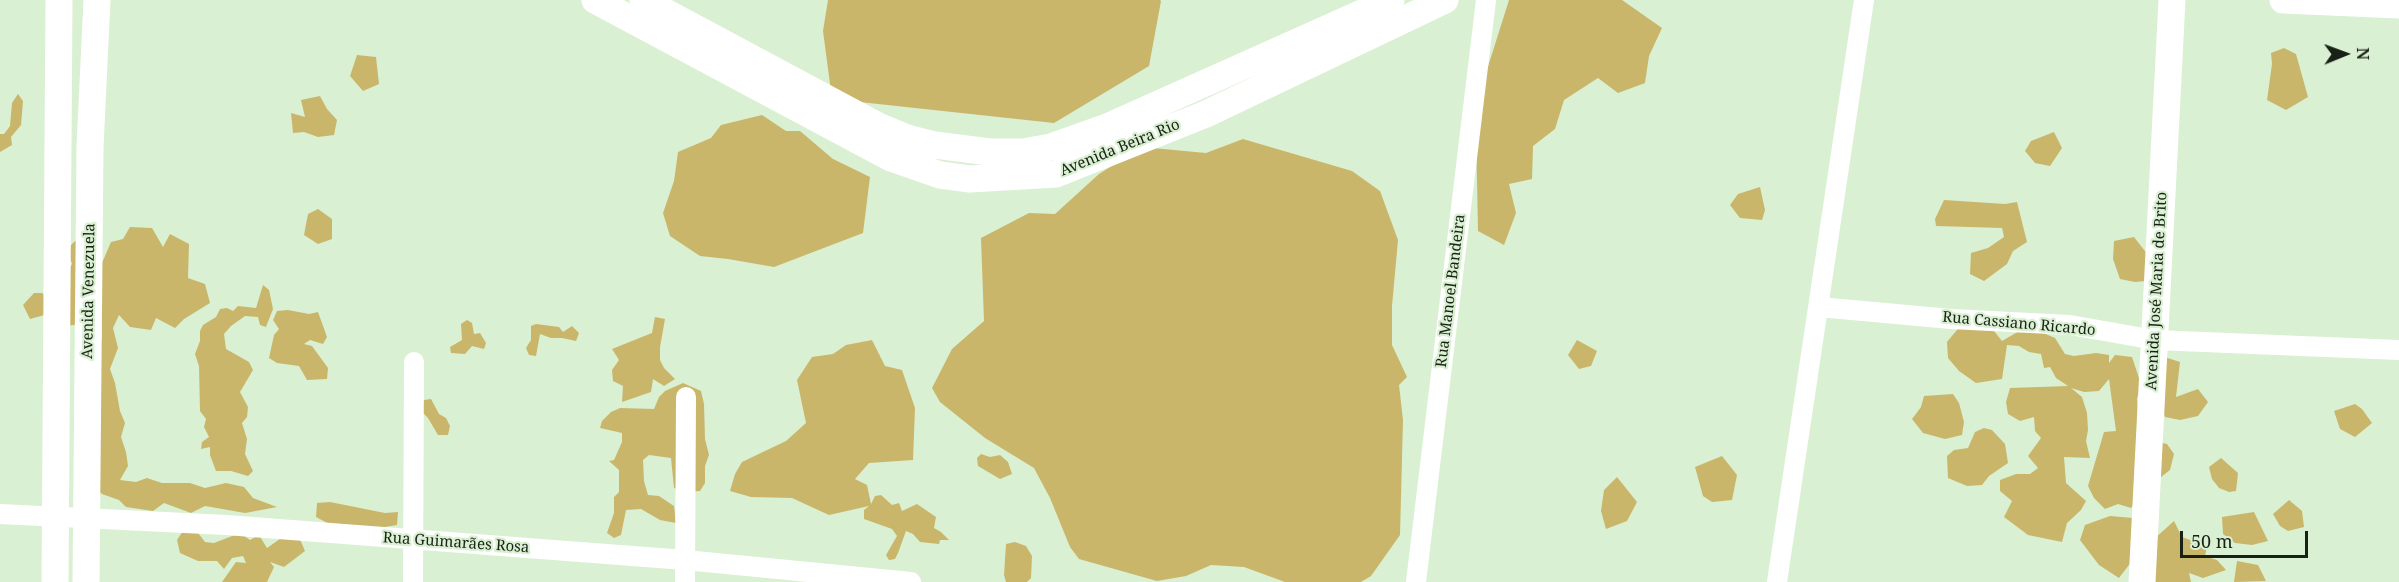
<!DOCTYPE html>
<meta charset="utf-8">
<style>
body{margin:0}
#map{position:relative;width:2399px;height:582px;overflow:hidden;background:#daf0d2;font-family:"Noto Serif",serif}
canvas{display:block}
.north{position:absolute;left:2315px;top:24px;width:60px;height:60px;-webkit-text-stroke:4px #daf0d2;paint-order:stroke;rotate:89deg;font-size:16px;font-weight:700;line-height:24px;text-align:center;color:#192116}
.north::after{content:'';display:block;margin:auto;width:21px;height:27px;background:#192116;clip-path:polygon(50% 0,100% 100%,50% 72%,0 100%)}
.scale{position:absolute;left:2180px;top:531px;width:128px;height:27px;box-sizing:border-box;border:3px solid #192116;border-top:0;padding-left:8px;font-size:18px;line-height:21px;white-space:nowrap;color:#192116;-webkit-text-stroke:4px #daf0d2;paint-order:stroke}
</style>
<div id="map">
<canvas width="2399" height="582"></canvas>
<div class="north">N</div>
<div class="scale">50 m</div>
</div>
<script>
const context = document.querySelector('canvas').getContext('2d');
context.lineJoin = 'round';
function fillPath(path, color) { context.fillStyle = color; context.fill(path, 'evenodd'); }
const shape = rows => new Path2D(rows.map(r => 'M' + r).join(''));
function strokePath(path, color, width, dash) { context.strokeStyle = color; context.lineWidth = width; context.lineCap = dash ? 'butt' : 'round'; context.setLineDash(dash || []); context.stroke(path); }
function label(font, color, halo, rows, align = 'center') {
  context.font = font + ' "Noto Serif",serif'; context.lineWidth = 4.5; context.setLineDash([]); context.textBaseline = 'middle'; context.strokeStyle = halo; context.fillStyle = color; for (const [text, x, y, turn = 0] of rows) {
    context.save(); context.translate(x, y); context.rotate((+turn || 0) * Math.PI / 180); context.textAlign = isNaN(turn) ? turn : align; if (halo) context.strokeText(text, 0, 0); context.fillText(text, 0, 0); context.restore();
  }
}
const green = shape([
 [828,0,1160,0,1161,1,1149,66,1054,123,832,99,823,31],
 [1509,0,1622,0,1662,28,1649,56,1645,83,1618,93,1598,78,1564,100,1555,129,1533,146,1532,179,1509,184,1516,213,1504,245,1478,231,1476,130,1480,92],
 [2284,48,2296,54,2308,97,2286,110,2267,100,2272,64,2271,53],
 [357,55,376,57,379,84,363,91,350,76],
 [18,94,23,101,21,125,11,137,12,145,0,152,0,134,4,134,10,126,12,103],
 [320,96,327,109,337,120,334,135,318,137,304,132,293,133,291,113,305,117,301,100],
 [762,115,786,131,800,131,833,159,870,177,863,233,774,267,728,259,700,256,670,236,663,213,674,181,678,152,711,138,721,125],
 [2054,132,2062,148,2050,166,2035,163,2025,151,2031,141],
 [1243,139,1352,171,1380,191,1398,240,1392,306,1392,345,1407,377,1399,385,1403,420,1400,535,1371,576,1361,582,1285,582,1244,567,1211,565,1186,576,1157,581,1079,559,1070,547,1050,498,1034,468,985,438,940,402,932,388,952,349,984,321,981,238,1029,213,1055,214,1099,174,1142,147,1206,153],
 [1760,187,1765,210,1762,220,1740,218,1730,205,1738,194],
 [1944,200,2005,204,2017,202,2027,242,2013,251,2007,264,1984,281,1970,274,1971,253,1988,248,2004,237,2002,228,1936,226,1935,219],
 [318,209,332,219,332,239,318,244,304,235,308,214],
 [130,227,152,228,163,247,170,234,189,244,188,278,205,284,210,303,184,319,175,328,156,318,151,330,130,327,119,315,113,328,118,348,110,369,115,383,120,411,125,423,121,437,126,452,128,466,120,480,136,482,147,478,162,483,190,483,205,488,226,483,244,487,253,498,277,507,245,513,205,506,191,513,164,503,153,511,126,507,119,500,102,494,90,483,81,357,102,338,99,270,111,242,123,239],
 [2134,237,2148,255,2146,281,2135,282,2120,279,2113,259,2114,241],
 [75,241,82,241,80,324,67,326,48,314,30,319,23,305,34,293,42,293,51,299,72,264,69,255,69,247],
 [263,285,269,290,273,309,266,327,260,325,258,317,245,316,231,326,224,334,226,349,249,362,253,370,240,392,248,407,247,417,242,423,247,439,245,454,253,471,248,476,231,471,216,471,210,455,210,447,201,449,202,442,209,437,204,427,206,419,200,411,199,366,195,354,200,341,200,331,203,325,216,317,220,309,227,308,233,311,238,306,256,308],
 [288,310,309,314,318,312,327,337,323,344,310,340,304,344,312,346,328,368,327,379,307,380,299,366,277,363,269,358,274,335,279,329,273,320,277,311],
 [655,317,665,319,660,347,660,360,664,368,675,379,664,386,653,379,651,392,622,402,623,386,613,381,612,370,619,360,612,349,652,333],
 [467,320,472,323,474,334,480,333,486,343,484,349,472,346,465,354,451,353,450,347,462,340,461,324],
 [536,324,559,327,563,332,572,326,579,333,576,341,562,338,551,338,540,334,536,356,529,355,526,348,531,340,531,326],
 [1961,325,1994,331,2002,341,2021,330,2034,329,2055,338,2065,354,2074,356,2096,353,2109,355,2109,363,2115,355,2132,357,2142,387,2137,398,2139,429,2150,440,2167,444,2174,454,2170,470,2148,487,2131,508,2118,504,2105,509,2094,498,2088,486,2104,432,2116,431,2109,379,2099,391,2084,392,2071,388,2082,397,2087,413,2088,430,2086,441,2090,458,2064,457,2066,483,2086,501,2081,510,2067,523,2062,542,2028,535,2004,517,2012,501,2000,491,2000,480,2016,474,2030,474,2038,468,2028,456,2041,438,2035,431,2034,417,2020,421,2008,414,2006,402,2010,388,2068,386,2056,378,2050,367,2044,368,2041,354,2029,352,2019,346,2007,345,2002,379,1976,383,1959,371,1948,358,1947,342],
 [872,340,885,366,902,370,915,408,913,460,869,463,855,479,867,485,871,504,875,496,881,495,892,505,899,503,902,511,917,504,936,517,934,528,941,532,949,540,940,540,939,544,920,542,913,534,906,531,898,553,895,559,889,560,886,555,897,536,892,529,864,519,864,510,869,506,829,515,792,498,751,497,730,491,735,474,742,462,786,441,806,423,797,380,812,357,833,354,846,345],
 [1577,340,1597,351,1591,366,1579,369,1568,355],
 [2158,355,2180,362,2176,397,2198,389,2208,402,2198,416,2180,420,2165,417,2153,388],
 [683,383,701,391,704,404,705,439,709,455,705,466,705,483,700,491,685,492,674,488,671,458,649,455,643,460,644,481,648,495,659,496,674,506,676,523,660,520,641,509,626,510,621,535,614,538,607,533,614,513,614,497,619,492,619,470,609,461,614,460,622,442,622,433,600,428,602,421,611,412,620,408,654,409,659,397,665,391],
 [1953,394,1959,403,1964,422,1962,435,1945,439,1923,433,1912,419,1921,407,1924,396],
 [431,399,439,414,446,418,450,426,448,435,438,435,428,418,420,410,424,400],
 [2355,404,2362,409,2372,423,2355,437,2340,429,2334,411],
 [1984,428,1992,430,2005,444,2008,463,1989,476,1982,485,1967,486,1948,478,1947,456,1954,450,1968,448,1975,432],
 [981,454,990,457,1000,455,1008,462,1012,474,1000,479,978,466,977,458],
 [1722,456,1737,475,1732,500,1712,502,1703,496,1695,467],
 [2221,458,2238,473,2236,491,2229,492,2219,488,2212,479,2209,467],
 [1617,477,1637,502,1627,521,1606,529,1601,511,1604,490],
 [2289,500,2302,511,2304,527,2288,531,2280,526,2273,514],
 [330,502,385,513,398,512,397,525,379,528,333,526,316,517,317,503],
 [2254,512,2268,541,2252,545,2235,543,2223,534,2222,517],
 [2110,516,2133,518,2132,561,2119,578,2099,565,2080,540,2085,525],
 [2174,521,2182,537,2207,546,2205,556,2217,560,2226,570,2203,578,2189,573,2191,582,2149,582,2154,539],
 [195,529,205,542,214,543,240,533,250,540,259,535,267,548,287,534,299,537,305,551,284,567,270,562,274,567,267,582,222,582,236,562,246,563,243,556,232,558,224,569,217,561,198,561,180,553,177,540,183,531],
 [1015,542,1026,546,1032,556,1031,578,1027,582,1006,582,1004,575,1006,544],
 [2237,561,2258,565,2266,581,2234,582]
]);
const street = shape([
 [1819,307,1951,319,2070,325,2155,340,2399,350],
 [0,514,226,525,685,560,911,582],
 [413,582,414,362],
 [685,582,686,397],
 [1416,582,1486,0],
 [1777,582,1864,0]
]);
const secondary = shape([
 [595,0,891,158,940,175,970,179,1056,174,1206,114,1445,0],
 [643,0,878,126,907,138,935,145,989,152,1023,152,1051,147,1107,127,1391,0],
 [2283,0,2399,5],
 [55,582,59,0],
 [86,582,90,147,97,0],
 [2142,582,2172,0]
]);
const streetNames = [
 ["Avenida Beira Rio",1120,148,-22],
 ["Avenida Venezuela",89,291,-89],
 ["Rua Manoel Bandeira",1451,291,-83],
 ["Avenida José Maria de Brito",2157,291,-87],
 ["Rua Cassiano Ricardo",2019,324,5],
 ["Rua Guimarães Rosa",456,543,4]
];
fillPath(green, '#c9b66a');
strokePath(street, '#fff', 20);
strokePath(secondary, '#fff', 27);
label('15px', '#192116', '#daf0d2', streetNames);
</script>
